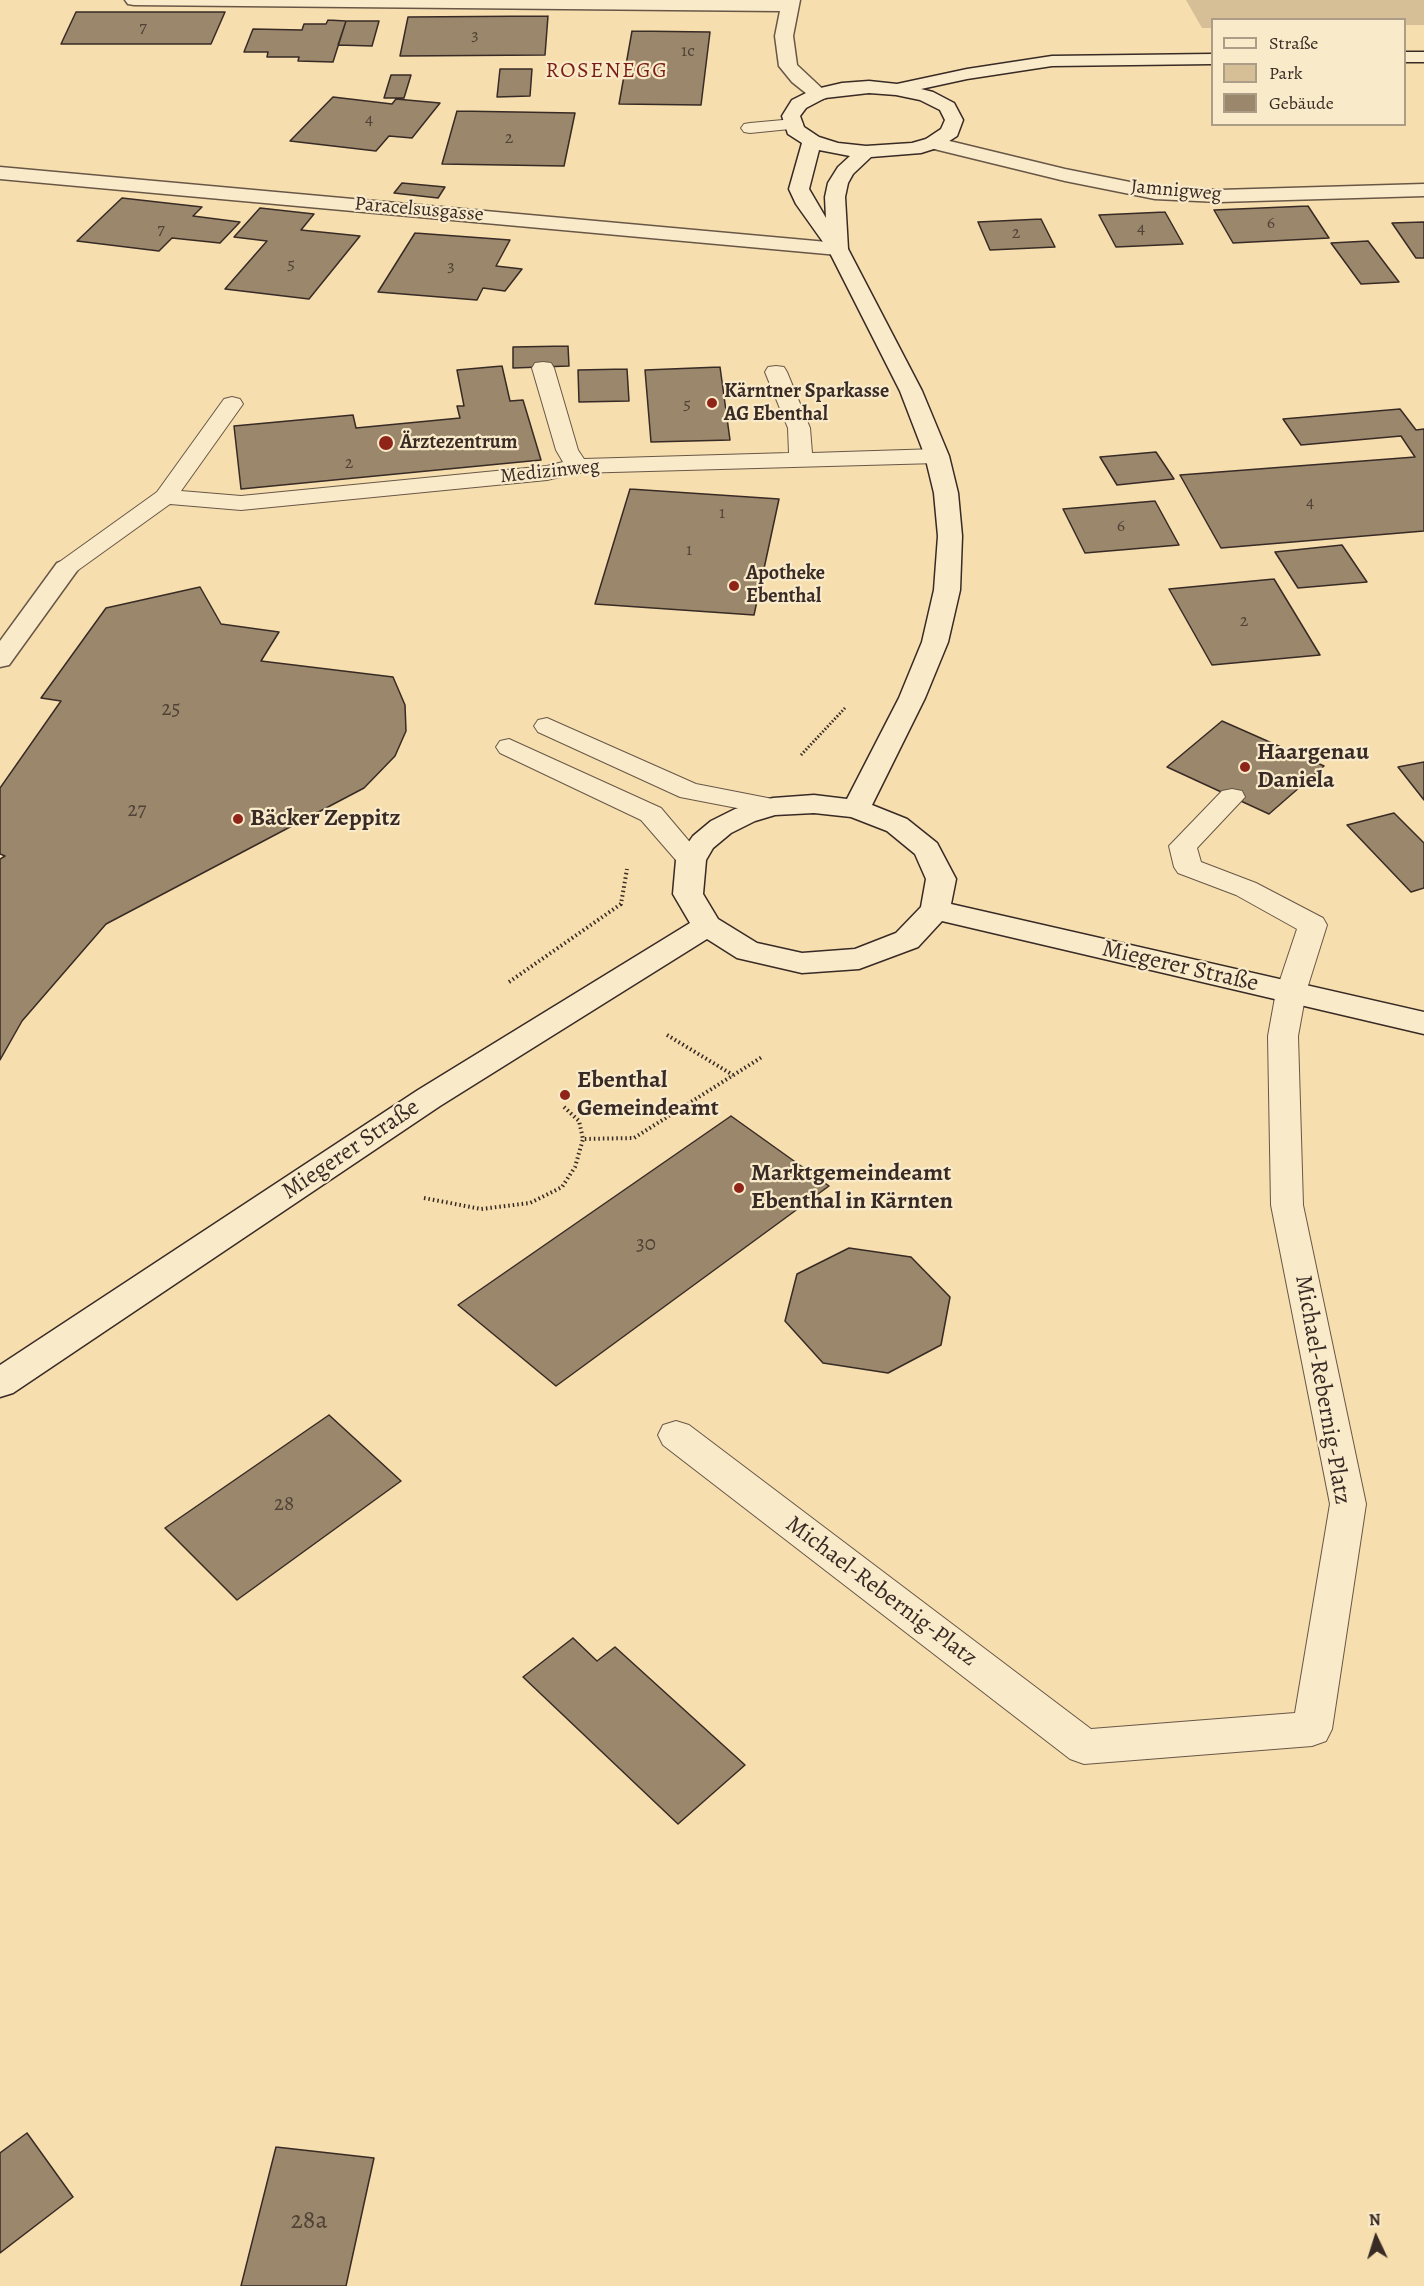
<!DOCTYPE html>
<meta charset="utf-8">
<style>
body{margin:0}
#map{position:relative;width:1424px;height:2286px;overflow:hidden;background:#f6deae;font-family:Alegreya,serif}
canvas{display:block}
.legend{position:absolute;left:1211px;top:18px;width:195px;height:108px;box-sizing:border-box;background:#f9eaca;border:2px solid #ac9d88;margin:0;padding:8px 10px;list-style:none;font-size:18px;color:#382a25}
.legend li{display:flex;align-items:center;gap:12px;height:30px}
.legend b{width:30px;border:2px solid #ac9d88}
.north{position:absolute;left:1346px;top:2208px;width:60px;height:60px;-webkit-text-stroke:4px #f9eaca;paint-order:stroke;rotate:356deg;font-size:16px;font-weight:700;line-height:24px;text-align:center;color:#382a25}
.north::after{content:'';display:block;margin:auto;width:21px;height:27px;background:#382a25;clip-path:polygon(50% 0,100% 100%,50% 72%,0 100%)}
</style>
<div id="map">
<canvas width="1424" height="2286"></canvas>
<ul class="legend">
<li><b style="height:8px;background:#f9eaca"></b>Straße</li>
<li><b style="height:16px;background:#d6bf97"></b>Park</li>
<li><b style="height:16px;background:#9b886c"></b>Gebäude</li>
</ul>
<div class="north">N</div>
</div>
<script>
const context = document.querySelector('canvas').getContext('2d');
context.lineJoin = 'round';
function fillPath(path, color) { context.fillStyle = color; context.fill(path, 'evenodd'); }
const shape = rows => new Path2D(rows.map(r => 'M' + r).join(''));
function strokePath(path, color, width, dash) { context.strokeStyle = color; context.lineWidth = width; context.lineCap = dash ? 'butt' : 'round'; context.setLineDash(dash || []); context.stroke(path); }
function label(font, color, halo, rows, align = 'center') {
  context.font = font + ' Alegreya,serif'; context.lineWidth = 4.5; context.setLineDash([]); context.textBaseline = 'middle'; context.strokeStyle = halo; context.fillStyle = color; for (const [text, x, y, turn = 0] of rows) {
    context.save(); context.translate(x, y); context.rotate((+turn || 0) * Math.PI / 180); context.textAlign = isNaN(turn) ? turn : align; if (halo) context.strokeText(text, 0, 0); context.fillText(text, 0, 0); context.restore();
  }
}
const green = shape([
 [1186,0,1424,0,1424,25,1405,25,1404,20,1212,20,1212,28,1202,28]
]);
const building = shape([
 [76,12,225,12,211,44,61,44,76,12],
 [548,16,545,55,400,56,408,17,548,16],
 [328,20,346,21,333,62,298,61,299,57,267,57,268,52,244,52,253,29,302,30,304,24,326,24,328,20],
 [346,21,379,21,372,46,338,45,346,21],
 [632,31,710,32,701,105,619,104,632,31],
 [500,69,532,69,530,96,497,97,500,69],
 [391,75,411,75,404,98,384,98,391,75],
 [333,97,392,104,396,99,440,103,412,138,389,136,376,151,290,141,333,97],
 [457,111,575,113,564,166,442,164,457,111],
 [402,183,445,187,438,198,394,193,402,183],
 [122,198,202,207,193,216,240,222,220,243,172,238,159,251,77,241,122,198],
 [1308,206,1329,238,1233,243,1214,210,1308,206],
 [260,208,314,214,301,230,360,236,309,299,225,289,267,241,234,237,260,208],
 [1165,212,1183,244,1116,247,1099,215,1165,212],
 [1041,219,1055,247,990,250,978,222,1041,219],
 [1424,222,1424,258,1416,258,1392,223,1424,222],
 [415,233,510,240,496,266,522,269,505,291,483,288,477,300,378,292,415,233],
 [1368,241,1399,282,1361,284,1331,243,1368,241],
 [568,346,569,366,513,368,513,347,568,346],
 [502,366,510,401,523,400,541,460,241,489,234,426,353,415,356,428,460,418,457,406,464,406,457,370,502,366],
 [720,367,730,440,651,442,645,370,720,367],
 [627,369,629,401,579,402,578,370,627,369],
 [1400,409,1416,430,1424,429,1424,531,1221,548,1180,475,1415,457,1401,436,1301,445,1283,419,1400,409],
 [1156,452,1174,479,1117,485,1100,457,1156,452],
 [630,489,779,499,754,615,595,604,630,489],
 [1155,501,1179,545,1085,553,1063,509,1155,501],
 [1342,545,1367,582,1298,588,1275,552,1342,545],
 [1274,579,1320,655,1212,665,1169,589,1274,579],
 [200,587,221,624,279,632,261,661,393,677,405,705,406,731,395,756,364,788,106,924,22,1021,0,1060,0,859,5,856,0,854,0,788,61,701,41,698,106,608,200,587],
 [1222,721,1324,766,1269,814,1167,767,1222,721],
 [1424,762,1424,800,1398,767,1424,762],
 [1394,813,1424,843,1424,888,1411,892,1347,825,1394,813],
 [731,1116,829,1186,556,1386,458,1305,731,1116],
 [849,1248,911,1257,950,1297,941,1345,888,1373,823,1363,785,1321,797,1274,849,1248],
 [329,1415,401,1481,237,1600,165,1528,329,1415],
 [573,1638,597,1661,615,1647,745,1765,678,1824,523,1677,573,1638],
 [27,2133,73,2197,0,2253,0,2153,27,2133],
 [276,2147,374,2158,346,2286,241,2286,276,2147]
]);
const pathFar1 = shape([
 [801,755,845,708]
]);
const path = shape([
 [509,982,621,904,627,869],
 [667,1035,733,1075],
 [564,1107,579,1121,583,1139],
 [424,1198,481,1209,530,1203,562,1187,575,1167,583,1139,634,1138,762,1057]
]);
const lane = shape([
 [794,119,800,120,803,124,800,128,750,133,744,132,741,128,744,124,750,123,794,119],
 [543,362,551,363,554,368,578,450,584,459,789,453,788,428,765,372,768,367,776,366,784,367,787,372,810,428,812,453,937,449,945,451,948,456,945,461,937,463,577,473,547,480,241,510,170,504,74,573,66,575,58,573,54,568,58,563,157,492,224,399,232,397,240,399,243,404,181,491,241,496,547,466,563,462,556,450,532,368,535,363,543,362],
 [547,718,696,784,783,801,787,807,783,813,773,815,680,797,538,732,534,726,538,720,547,718],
 [509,739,661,808,705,860,701,866,691,869,681,866,641,820,500,753,496,747,500,741,509,739],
 [1232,789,1242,791,1245,797,1197,848,1201,862,1256,883,1323,918,1327,925,1306,992,1298,1036,1303,1205,1366,1504,1332,1729,1326,1741,1312,1746,1084,1764,1070,1759,663,1445,658,1435,663,1425,676,1421,689,1425,1091,1729,1295,1713,1330,1504,1271,1205,1268,1036,1276,992,1297,929,1236,895,1178,873,1174,867,1169,846,1222,791,1232,789]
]);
const street = shape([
 [125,0,800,0,793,36,797,65,828,94,826,98,819,100,812,98,792,82,779,66,775,36,780,11,134,5,128,4,125,0],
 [933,137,1065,169,1155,187,1219,190,1424,184,1424,196,1219,202,1155,199,1065,181,926,147,923,143,926,139,933,137],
 [0,167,838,243,845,245,848,249,845,253,838,255,0,179,0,167],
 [66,560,75,563,79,568,9,665,0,667,0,641,57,563,66,560]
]);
const secondary = shape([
 [1404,52,1424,52,1424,62,1404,62,1404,52],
 [1212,54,1212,64,1052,66,967,79,921,89,933,92,954,103,963,120,957,136,940,147,921,153,871,157,853,174,848,183,845,197,848,249,922,391,949,456,958,493,962,536,960,590,948,642,925,698,872,805,907,819,937,843,956,879,951,904,1424,1012,1424,1034,942,921,918,947,859,969,802,973,737,958,707,939,440,1106,13,1393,0,1397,0,1365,418,1090,690,923,673,894,676,860,693,836,711,821,735,809,773,798,814,795,847,799,899,698,922,642,934,590,938,536,934,493,925,456,900,391,828,249,796,204,789,189,802,143,788,134,782,116,792,100,812,90,842,83,869,81,897,84,967,69,1052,56,1212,54],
 [869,93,896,95,920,100,940,110,945,120,941,129,926,139,912,143,866,146,838,143,819,137,804,127,800,116,806,108,825,98,869,93],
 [819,150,850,156,838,167,828,183,825,197,826,218,809,189,819,150],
 [814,813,851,817,887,831,915,854,926,879,921,907,896,933,855,949,802,953,757,943,718,919,703,894,706,860,713,848,731,833,755,821,775,815,814,813]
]);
const markers = [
 [712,403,6,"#8f2418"],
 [386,443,8,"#8f2418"],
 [734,586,6,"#8f2418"],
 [1245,767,6,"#8f2418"],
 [238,819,6,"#8f2418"],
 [565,1095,6,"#8f2418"],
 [739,1188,6,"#8f2418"]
];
const farNumbernames = [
 ["7",143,28],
 ["3",475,36],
 ["1c",688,52],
 ["4",369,120],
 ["2",509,139],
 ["6",1271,224],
 ["4",1141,229],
 ["7",161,230],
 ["2",1016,234],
 ["5",291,265],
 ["3",451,267],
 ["5",687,405],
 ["2",349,464],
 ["4",1310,503],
 ["1",722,514],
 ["6",1121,527],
 ["1",689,551],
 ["2",1244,622]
];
const farStreetnames = [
 ["Jamnigweg",1176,191,5],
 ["Paracelsusgasse",419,210,5],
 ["Medizinweg",550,472,-6]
];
const farPoinames = [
 ["Kärntner Sparkasse",724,392],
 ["AG Ebenthal",724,415],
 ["Ärztezentrum",400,443],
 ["Apotheke",746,574],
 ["Ebenthal",746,597]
];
const numberNames = [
 ["25",171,710],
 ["27",137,811],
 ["30",646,1245],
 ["28",284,1505]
];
const farNeighbourhoodnames = [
 ["ROSENEGG",607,72]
];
const poiNames = [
 ["Haargenau",1257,753],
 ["Daniela",1257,781],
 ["Bäcker Zeppitz",250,819],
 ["Ebenthal",577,1081],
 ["Gemeindeamt",577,1109],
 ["Marktgemeindeamt",751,1174],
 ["Ebenthal in Kärnten",751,1202]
];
const streetNames = [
 ["Miegerer Straße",1180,967,13],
 ["Miegerer Straße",351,1150,-34],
 ["Michael-Rebernig-Platz",1322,1390,80],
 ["Michael-Rebernig-Platz",881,1592,37]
];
const nearNumbernames = [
 ["28a",309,2222]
];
fillPath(green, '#d6bf97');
fillPath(building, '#9b886c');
strokePath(building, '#382a25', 1.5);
strokePath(lane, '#685747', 2);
strokePath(street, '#685747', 3);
strokePath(secondary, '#382a25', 3);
strokePath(pathFar1, '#382a25', 3, [1.5, 2]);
strokePath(path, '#382a25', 4, [1.5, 3]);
fillPath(lane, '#f9eaca');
fillPath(street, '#f9eaca');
fillPath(secondary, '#f9eaca');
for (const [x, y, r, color] of markers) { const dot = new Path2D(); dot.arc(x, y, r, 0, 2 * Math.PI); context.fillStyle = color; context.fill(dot); strokePath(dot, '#f9eaca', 2); }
label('18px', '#514237', null, farNumbernames);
label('20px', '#382a25', '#f9eaca', farStreetnames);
label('bold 20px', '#382a25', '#f9eaca', farPoinames, 'left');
label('21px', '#514237', null, numberNames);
context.letterSpacing = '1.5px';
label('22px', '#7a1f14', '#f9eaca', farNeighbourhoodnames);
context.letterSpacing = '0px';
label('bold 24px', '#382a25', '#f9eaca', poiNames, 'left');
label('24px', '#382a25', '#f9eaca', streetNames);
label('26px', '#514237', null, nearNumbernames);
</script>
